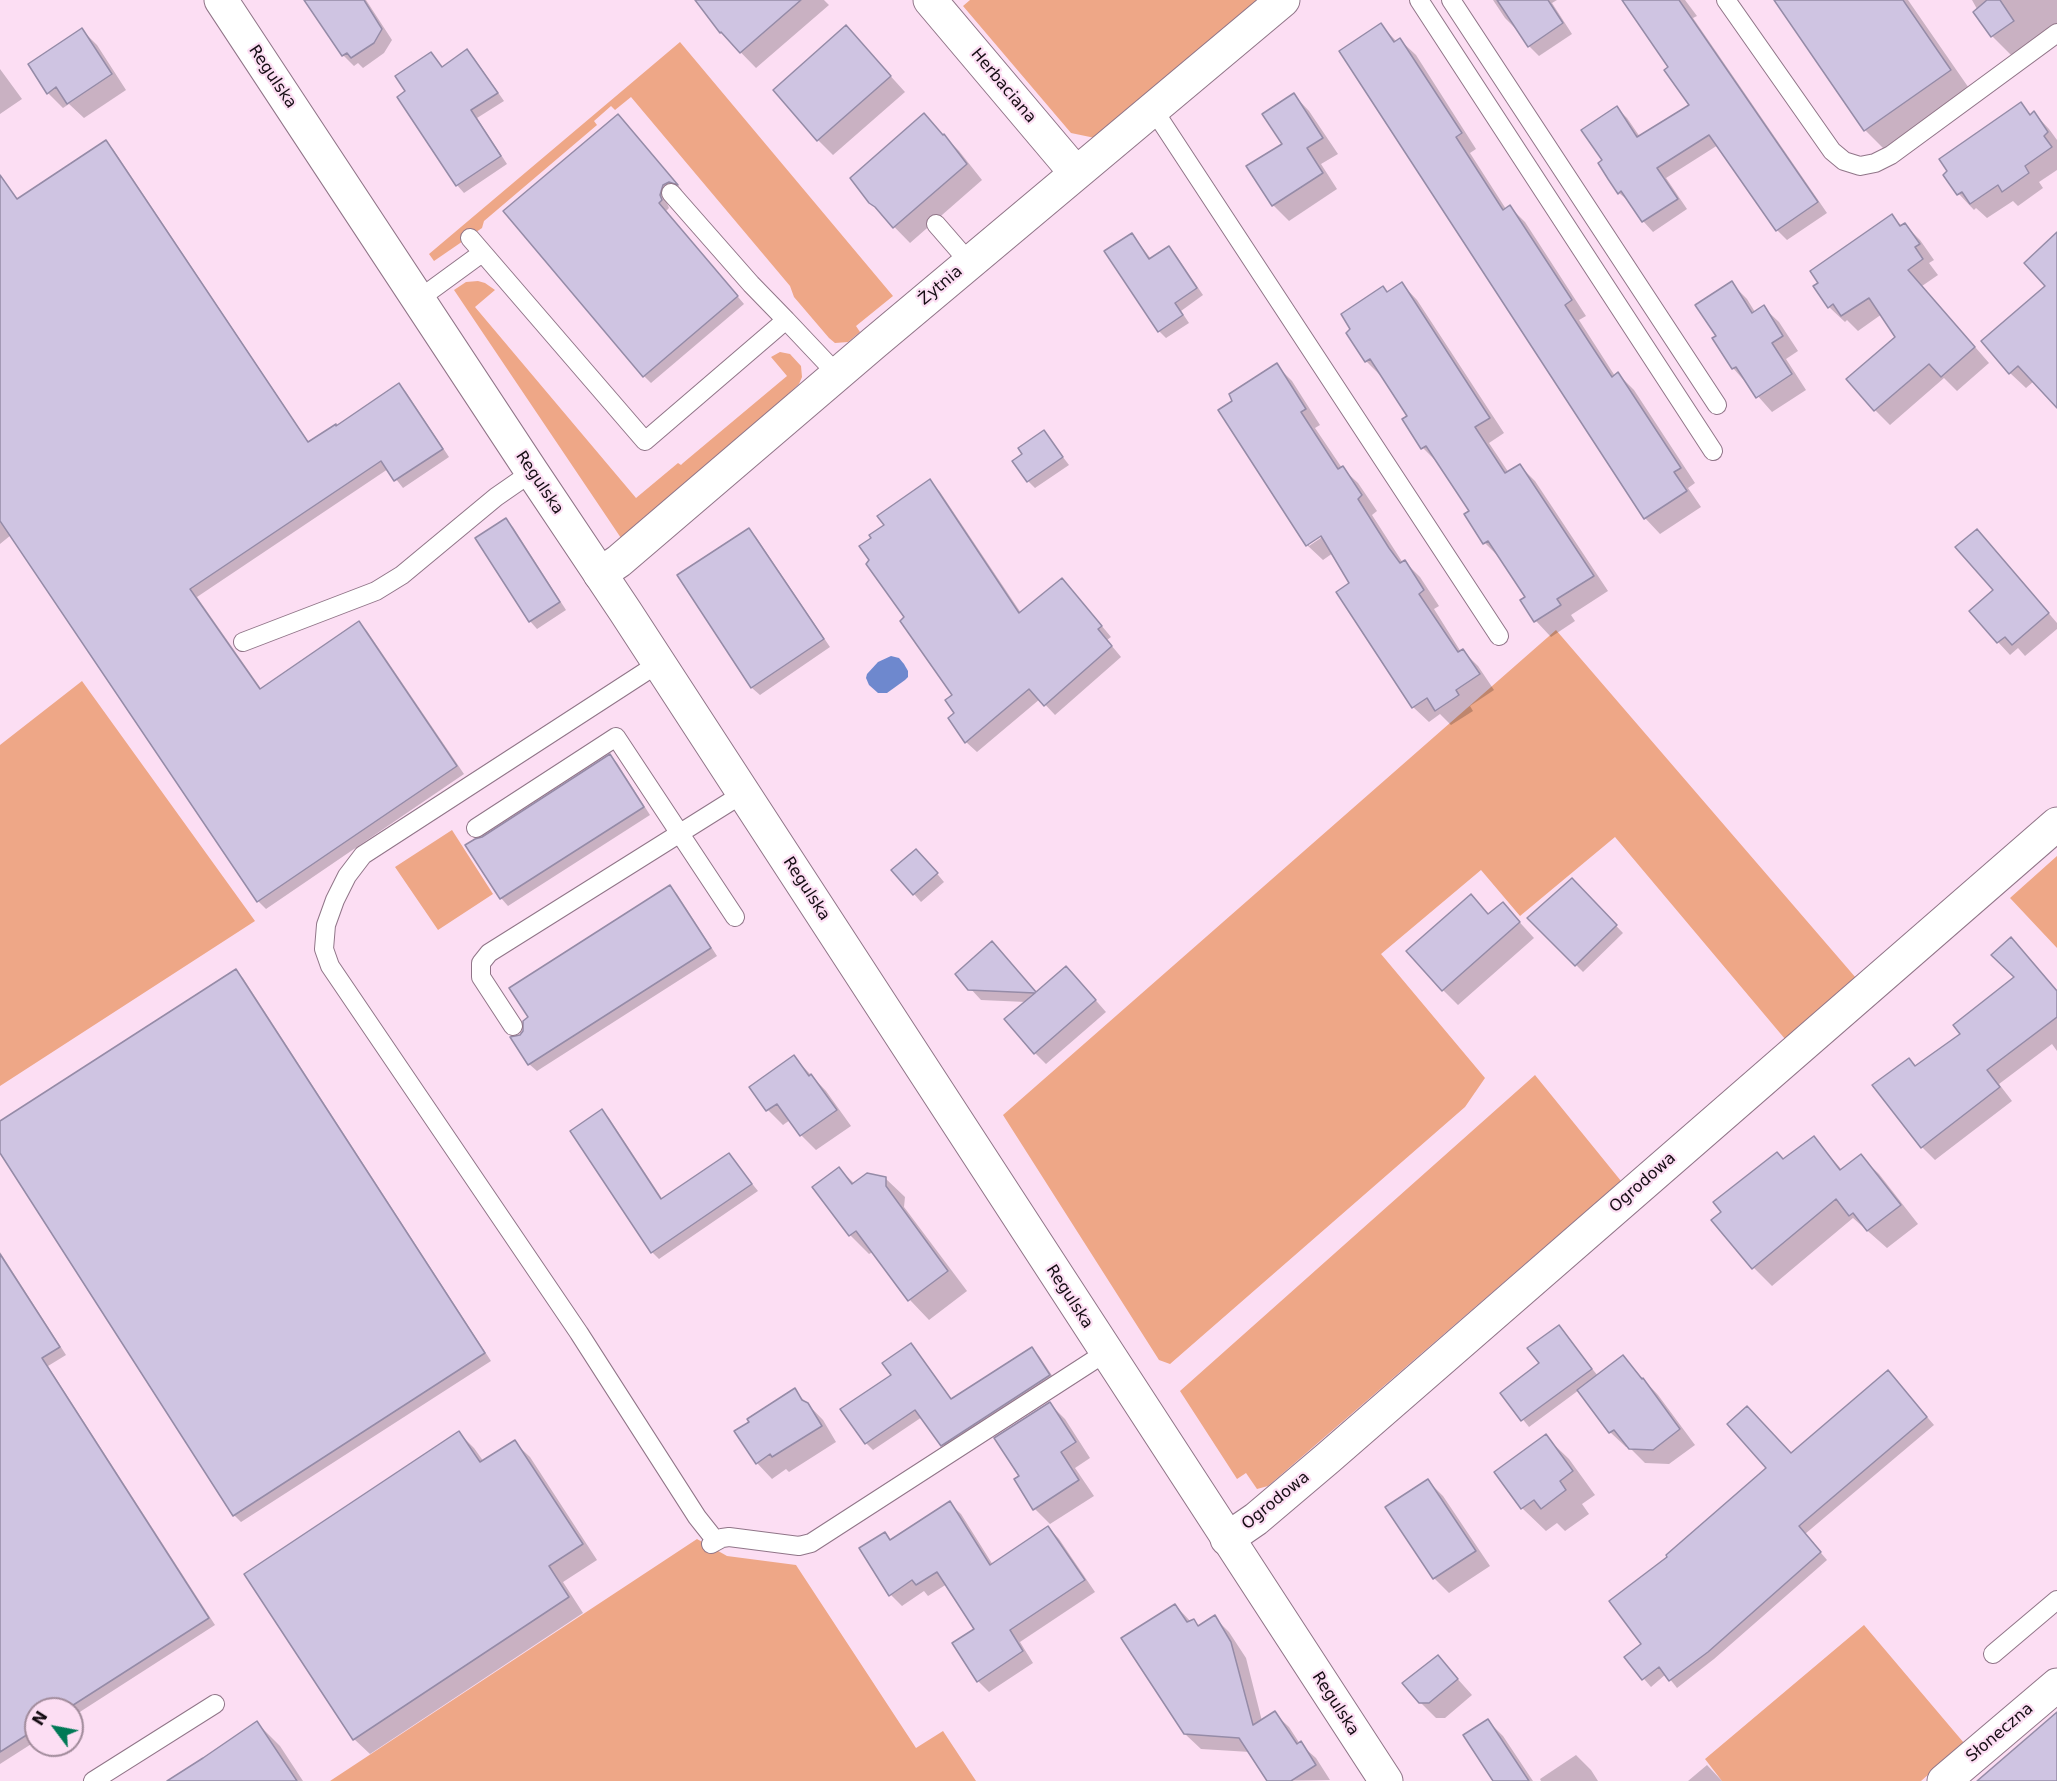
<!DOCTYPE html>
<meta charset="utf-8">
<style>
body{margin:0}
#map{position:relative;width:2057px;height:1781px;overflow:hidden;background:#fcdef3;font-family:"DejaVu Sans",sans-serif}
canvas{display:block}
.north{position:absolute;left:24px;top:1697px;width:60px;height:60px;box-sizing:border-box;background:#fcdef3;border:2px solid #a08a9a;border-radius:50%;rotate:302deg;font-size:16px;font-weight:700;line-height:24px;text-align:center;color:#160d14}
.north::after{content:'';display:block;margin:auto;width:21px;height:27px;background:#007956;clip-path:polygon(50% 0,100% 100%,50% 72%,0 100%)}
</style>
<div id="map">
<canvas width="2057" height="1781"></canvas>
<div class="north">N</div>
</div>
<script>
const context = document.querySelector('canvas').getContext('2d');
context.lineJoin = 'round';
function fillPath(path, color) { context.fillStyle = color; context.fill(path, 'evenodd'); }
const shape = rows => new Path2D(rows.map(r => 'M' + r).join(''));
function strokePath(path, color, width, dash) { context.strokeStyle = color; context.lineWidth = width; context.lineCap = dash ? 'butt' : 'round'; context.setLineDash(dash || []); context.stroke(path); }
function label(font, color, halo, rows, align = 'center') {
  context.font = font + ' "DejaVu Sans",sans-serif'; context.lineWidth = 4.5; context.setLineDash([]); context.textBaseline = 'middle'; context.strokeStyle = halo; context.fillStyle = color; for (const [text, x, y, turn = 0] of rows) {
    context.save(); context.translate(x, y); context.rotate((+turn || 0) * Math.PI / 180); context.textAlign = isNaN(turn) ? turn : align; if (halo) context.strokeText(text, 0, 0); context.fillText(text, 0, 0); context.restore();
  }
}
const green = shape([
 [970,0,1260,0,1095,138,1071,133,963,6],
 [680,42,893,296,856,326,860,332,848,342,835,343,829,338,794,297,790,286,631,97,615,110,611,106,594,121,597,125,484,221,482,228,434,261,429,254],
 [478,281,485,283,495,290,475,307,636,498,678,463,681,465,683,463,787,376,771,357,780,352,790,354,801,366,802,377,799,384,788,394,793,399,623,541,454,290,466,282],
 [1556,630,1856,978,1785,1039,1615,837,1520,916,1481,870,1381,954,1485,1078,1465,1107,1170,1364,1159,1360,1003,1115],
 [82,681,255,921,0,1086,0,745],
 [452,830,493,894,438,930,395,867],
 [2057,856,2057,948,2010,898],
 [1535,1075,1621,1181,1268,1486,1257,1489,1246,1473,1237,1479,1180,1391],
 [697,1539,727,1556,796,1565,916,1748,943,1731,976,1781,330,1781],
 [1864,1625,1964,1743,1921,1781,1722,1781,1705,1759]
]);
const water = shape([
 [891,656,899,658,904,664,908,671,908,677,905,680,887,693,878,693,869,685,866,678,867,674,878,662]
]);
const shadow = shape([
 [306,0,366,0,392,40,384,53,363,68,358,63,354,66,343,55],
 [695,0,824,0,829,5,756,68,721,32],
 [1493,0,1557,0,1552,3,1572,34,1539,56,1529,46,1516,27,1515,28,1505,18],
 [1623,0,1685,0,1697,16,1693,18,1827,213,1787,240,1777,230,1718,145,1666,178,1687,209,1653,232,1643,221,1630,202,1619,193,1604,161,1617,108,1627,118,1640,137,1691,105,1670,68],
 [1775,0,1908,0,1973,94,1888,153,1865,130],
 [1972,0,2057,0,2057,29,2015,59,1992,36],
 [1381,25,1397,42,1400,40,1416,55,1476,149,1470,153,1506,209,1510,207,1525,222,1586,316,1579,320,1615,376,1618,374,1634,390,1695,483,1688,488,1701,507,1660,534,1645,518],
 [846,27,905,92,833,155,818,140],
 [82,30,97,45,126,90,84,118,69,104,63,108,48,93],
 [467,51,474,58,504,101,477,118,507,164,464,193,457,185,399,97,407,92,431,54,443,68],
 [0,69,22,99,0,114],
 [1294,95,1309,111,1338,154,1321,164,1337,189,1289,221,1273,205,1248,167,1284,144],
 [2021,104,2031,115,2034,113,2049,129,2057,140,2057,170,2039,182,2043,188,2018,206,2013,201,1987,218,1976,208,1974,210,1959,194,1945,175],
 [924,115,959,151,982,180,910,243,870,202],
 [625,123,682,190,677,189,670,192,667,203,669,208,666,211,744,304,651,383,644,376],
 [105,142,113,149,309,443,337,427,399,385,406,392,449,457,403,488,388,469,197,597,262,690,359,623,367,631,464,774,266,909,258,901,11,535,0,544,0,194,8,188,18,200],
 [1891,216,1902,226,1905,225,1920,240,1934,260,1929,263,1938,275,1922,286,1989,363,1957,391,1944,378,1890,425,1875,410,1897,338,1882,314,1858,331,1847,320,1845,322,1829,307],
 [1132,234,1151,259,1169,248,1176,255,1203,295,1181,311,1189,323,1166,338,1159,331],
 [2057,234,2057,405,2034,381,2026,388,2010,373,2047,286],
 [1731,283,1747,299,1755,312,1763,307,1779,322,1798,351,1786,359,1806,390,1772,412,1733,368,1718,336],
 [1402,284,1417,300,1504,433,1489,443,1509,473,1520,466,1535,481,1608,591,1571,615,1575,621,1551,637,1536,621,1522,600,1527,597,1500,558,1485,543,1471,511,1438,463,1423,448,1404,419,1409,416,1382,377,1366,361,1348,333,1383,287,1388,293],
 [1276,365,1292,381,1320,425,1315,428,1342,468,1358,483,1377,511,1372,515,1403,563,1405,562,1420,577,1439,606,1434,609,1461,652,1463,651,1478,666,1494,690,1470,706,1473,711,1451,725,1440,714,1429,722,1413,707,1351,584,1333,553,1323,560,1307,545],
 [1326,530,1328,533,1309,546,1309,542],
 [1044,432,1069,465,1035,488,1028,481,1024,455],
 [930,481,940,492,1021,613,1072,590,1111,637,1107,640,1121,657,1055,715,1040,699,977,752,966,742,956,713,954,696,906,617,886,525],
 [505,520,513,527,566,610,537,629,530,621,477,539],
 [749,530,756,537,830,647,760,695,752,688,679,576],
 [1989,543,2057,623,2057,629,2025,656,2018,648,2010,655,1998,642,1996,591],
 [610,756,617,763,650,815,508,906,501,898,483,839],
 [924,858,944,882,921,902,893,870],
 [1572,880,1623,933,1583,972,1530,918],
 [670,887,677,894,717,956,537,1071,529,1064,513,1038,520,1036],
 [1471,896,1489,915,1503,904,1534,938,1458,1005,1443,990],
 [2011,939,2057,990,2057,1051,2052,1044,1999,1084,2012,1101,1935,1160,1922,1147,1909,1060,1916,1067,1962,1035,2016,978],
 [236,971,243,978,491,1361,241,1522,234,1515,0,1151,0,1123],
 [957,974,1037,993,1077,979,1106,1012,1046,1064,1035,1053,1026,1002,981,1000],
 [794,1057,826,1091,851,1126,816,1150,801,1135,790,1120,783,1125,768,1110,751,1087],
 [602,1111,609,1118,663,1200,729,1155,758,1191,659,1259,652,1252],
 [1814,1138,1842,1170,1860,1156,1879,1174,1918,1224,1887,1248,1853,1218,1772,1286,1754,1268,1784,1160],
 [839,1169,855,1184,885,1178,905,1197,904,1207,967,1291,929,1320,910,1300,873,1252,869,1254,850,1235,814,1187],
 [0,1252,66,1355,48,1366,215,1625,72,1717,72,1709,36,1709,36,1741,0,1764],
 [1558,1326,1598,1376,1623,1357,1658,1395,1695,1445,1669,1464,1645,1463,1628,1446,1626,1447,1610,1432,1579,1390,1529,1427,1502,1393,1541,1363],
 [911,1345,952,1400,1032,1349,1039,1356,1057,1383,949,1452,922,1417,873,1450,866,1443,893,1375],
 [1895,1379,1934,1425,1805,1534,1827,1560,1714,1659,1677,1688,1666,1674,1651,1687,1626,1658,1643,1644,1669,1557,1768,1468,1791,1454],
 [794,1390,823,1420,836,1442,789,1472,786,1469,772,1479,757,1463],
 [1050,1404,1065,1419,1090,1458,1075,1468,1094,1496,1050,1524,1035,1509,1021,1476],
 [459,1433,474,1448,484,1462,514,1442,530,1457,597,1560,563,1582,583,1613,370,1754,354,1739],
 [1545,1436,1569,1459,1595,1495,1582,1504,1589,1514,1565,1531,1557,1523,1546,1531,1522,1508],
 [1428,1481,1443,1496,1490,1566,1449,1593,1434,1578],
 [949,1503,961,1514,993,1565,1048,1527,1059,1539,1095,1592,1020,1642,1033,1663,989,1692,978,1681,976,1629,947,1584,928,1596,924,1591,902,1606,891,1595,885,1534,891,1541],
 [1175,1605,1191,1622,1193,1621,1200,1627,1214,1617,1229,1632,1246,1658,1262,1721,1274,1713,1289,1727,1300,1744,1316,1758,1330,1780,1269,1781,1250,1752,1201,1749,1185,1734],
 [1438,1657,1472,1695,1445,1718,1436,1718,1420,1702],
 [1488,1721,1503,1736,1533,1781,1492,1781],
 [257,1723,280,1746,303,1781,170,1781],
 [1576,1755,1591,1770,1598,1781,1541,1781,1540,1779],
 [1707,1765,1722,1781,1688,1781]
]);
const building = shape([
 [304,0,364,0,382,29,374,43,351,58,347,53,342,56,304,0],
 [695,0,801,0,740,53,721,32,720,33,695,0],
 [1497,0,1548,0,1563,23,1528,47,1497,0],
 [1622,0,1679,0,1818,202,1776,231,1709,135,1657,168,1678,199,1642,222,1621,191,1618,194,1608,179,1598,163,1602,160,1581,130,1617,106,1637,137,1689,105,1664,70,1668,67,1622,0],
 [1774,0,1903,0,1951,70,1864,131,1774,0],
 [1987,0,2000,0,2014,21,1991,37,1973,12,1987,0],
 [1381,23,1394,42,1400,38,1462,133,1456,137,1503,210,1510,205,1572,300,1565,305,1591,345,1612,377,1618,372,1681,468,1674,472,1687,491,1644,519,1339,51,1381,23],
 [846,25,891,76,817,141,773,90,846,25],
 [82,28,112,74,67,104,56,87,47,94,28,64,82,28],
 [467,49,498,93,471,110,501,156,456,186,397,97,405,91,395,76,431,52,442,67,467,49],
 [1294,93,1323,138,1307,148,1323,173,1272,206,1246,166,1282,144,1262,114,1294,93],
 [2021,102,2030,115,2034,111,2048,132,2044,136,2052,147,2025,166,2029,173,2002,192,1998,185,1970,204,1962,192,1957,195,1943,175,1947,171,1939,159,2021,102],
 [924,113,943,135,944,134,967,164,893,228,875,207,869,203,850,178,924,113],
 [618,114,678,185,669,182,663,185,660,195,662,200,659,203,738,296,643,377,503,211,618,114],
 [106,140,308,442,336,424,336,426,399,383,443,449,394,481,381,461,190,589,260,689,359,621,457,766,257,902,0,521,0,175,17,199,106,140],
 [1892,214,1900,226,1905,223,1920,244,1915,247,1923,259,1908,270,1975,347,1941,377,1929,364,1874,411,1846,379,1895,337,1869,298,1841,316,1833,304,1828,308,1813,286,1818,283,1810,271,1892,214],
 [2057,232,2057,408,2018,366,2009,374,1981,341,2045,286,2024,263,2057,232],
 [1132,233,1149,259,1169,246,1197,288,1175,303,1183,315,1158,332,1104,251,1132,233],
 [1732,281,1752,313,1764,305,1783,336,1772,343,1792,374,1756,398,1736,367,1732,369,1712,338,1716,336,1695,305,1732,281],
 [1402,282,1490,418,1475,427,1505,473,1520,464,1594,576,1557,599,1561,605,1534,622,1520,600,1525,597,1488,541,1483,544,1464,514,1469,511,1426,446,1421,449,1402,419,1407,416,1370,359,1365,362,1346,333,1350,329,1341,314,1383,286,1387,292,1402,282],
 [1277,363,1306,409,1301,412,1338,469,1343,466,1362,495,1358,499,1389,548,1400,563,1405,560,1424,590,1419,594,1458,652,1463,649,1480,674,1456,690,1459,695,1435,711,1427,698,1412,708,1336,592,1349,583,1321,536,1306,546,1218,410,1232,401,1229,394,1277,363],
 [1044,430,1063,457,1027,482,1012,461,1022,454,1018,448,1044,430],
 [930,479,1019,613,1062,578,1102,626,1098,629,1112,646,1044,706,1029,689,965,743,948,718,954,713,945,700,952,695,900,621,904,617,866,564,869,560,859,546,871,538,869,535,884,525,877,516,930,479],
 [506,518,560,602,529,622,475,538,506,518],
 [749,528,824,639,751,688,677,575,749,528],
 [1977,529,2049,613,2012,645,2005,637,1997,643,1969,611,1993,590,1955,547,1977,529],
 [610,754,644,807,500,899,465,845,475,839,482,837,610,754],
 [916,849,938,873,913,895,891,870,916,849],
 [1572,878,1617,925,1575,966,1527,918,1572,878],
 [670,885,711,948,528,1065,510,1037,520,1035,523,1031,523,1021,528,1017,509,988,670,885],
 [1471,894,1488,914,1503,902,1520,922,1442,991,1406,951,1471,894],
 [2011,937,2057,991,2057,1017,1987,1070,2000,1087,1921,1148,1872,1085,1909,1058,1915,1066,1960,1034,1953,1025,2014,977,1991,955,2011,937],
 [992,941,1036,992,1066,966,1096,1000,1034,1054,1004,1019,1035,993,968,990,955,974,992,941],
 [236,969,485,1353,233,1516,0,1153,0,1121,236,969],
 [794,1055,809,1076,811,1074,837,1110,800,1136,777,1104,766,1111,749,1087,794,1055],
 [602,1109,661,1199,729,1153,752,1184,651,1253,570,1131,602,1109],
 [1814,1136,1840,1170,1861,1154,1901,1205,1867,1231,1853,1213,1849,1216,1836,1199,1752,1269,1711,1220,1721,1212,1713,1202,1777,1152,1783,1159,1814,1136],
 [839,1167,852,1184,867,1173,886,1177,886,1186,948,1271,908,1301,856,1231,849,1236,812,1187,839,1167],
 [0,1254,60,1347,42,1358,209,1618,67,1709,36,1709,36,1729,0,1752,0,1254],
 [1559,1325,1592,1369,1521,1421,1500,1393,1539,1363,1527,1348,1559,1325],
 [911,1343,951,1399,1032,1347,1050,1375,941,1446,915,1410,865,1444,840,1409,891,1375,882,1363,911,1343],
 [1623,1355,1642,1379,1643,1378,1680,1429,1653,1450,1629,1449,1614,1430,1609,1433,1577,1390,1623,1355],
 [1888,1370,1927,1417,1799,1526,1821,1552,1708,1652,1669,1681,1659,1667,1642,1680,1624,1657,1641,1644,1609,1601,1667,1557,1666,1555,1766,1468,1727,1424,1747,1406,1791,1453,1888,1370],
 [795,1388,802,1400,808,1403,822,1426,772,1457,770,1454,756,1464,734,1431,749,1422,747,1419,795,1388],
 [1050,1402,1076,1442,1061,1452,1079,1480,1033,1510,1014,1479,1019,1476,994,1438,1050,1402],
 [459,1431,480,1462,515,1440,583,1544,549,1566,569,1597,353,1740,244,1574,459,1431],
 [1546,1434,1573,1471,1560,1481,1566,1490,1541,1509,1534,1500,1521,1509,1494,1472,1546,1434],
 [1428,1479,1476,1551,1433,1579,1385,1507,1428,1479],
 [950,1501,990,1565,1048,1526,1085,1580,1010,1630,1023,1651,977,1682,952,1643,974,1629,937,1572,916,1585,912,1580,889,1596,859,1548,885,1532,890,1540,950,1501],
 [1175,1604,1187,1622,1194,1619,1198,1626,1215,1615,1231,1642,1253,1725,1275,1711,1297,1744,1301,1741,1316,1765,1291,1781,1267,1781,1239,1738,1184,1734,1121,1638,1175,1604],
 [1438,1655,1458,1679,1429,1703,1419,1703,1402,1683,1438,1655],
 [2057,1712,2057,1781,1977,1781,2057,1712],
 [1488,1719,1529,1781,1493,1781,1463,1735,1488,1719],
 [257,1721,297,1781,167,1781,203,1758,257,1721]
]);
const lane = shape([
 [1419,0,1713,451],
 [1451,0,1717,405],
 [1726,0,1832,151,1844,161,1860,166,1875,163,1891,155,2057,33],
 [1153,109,1499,636],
 [671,193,751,284,786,320],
 [936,224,969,262],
 [470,238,645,441,786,320,837,374],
 [419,299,482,253],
 [243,642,376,591,402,575,496,497,532,472],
 [659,663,363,855,347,876,335,900,326,925,324,949,330,966,579,1333,697,1517,716,1541],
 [476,828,616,737,735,917],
 [513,1026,481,977,481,963,489,953,744,793],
 [711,1544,722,1538,729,1537,799,1546,811,1543,1105,1353],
 [1993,1654,2057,1600],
 [93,1781,215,1704]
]);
const street = shape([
 [930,0,1076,173],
 [600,574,619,561,874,343,1283,0],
 [1227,1539,1256,1519,1328,1458,2057,824],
 [1944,1781,2057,1685]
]);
const secondary = shape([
 [221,0,532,472,625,611,1386,1781]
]);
const streetNames = [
 ["Regulska",272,77,56],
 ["Herbaciana",1003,86,50],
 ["Żytnia",941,286,-40],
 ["Regulska",539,483,56],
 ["Regulska",806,889,57],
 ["Ogrodowa",1643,1183,-41],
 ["Regulska",1069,1297,57],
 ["Ogrodowa",1276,1501,-39],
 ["Regulska",1335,1704,57],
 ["Słoneczna",2000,1733,-40]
];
fillPath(green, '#eea787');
fillPath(water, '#6e88ce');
fillPath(shadow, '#0003');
fillPath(building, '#cfc4e2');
strokePath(building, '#958ba7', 1.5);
strokePath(lane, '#907588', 20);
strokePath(street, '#907588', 35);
strokePath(secondary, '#907588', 35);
strokePath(lane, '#fff', 18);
strokePath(street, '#fff', 33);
strokePath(secondary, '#fff', 33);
label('16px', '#160d14', '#fcdef3', streetNames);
</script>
